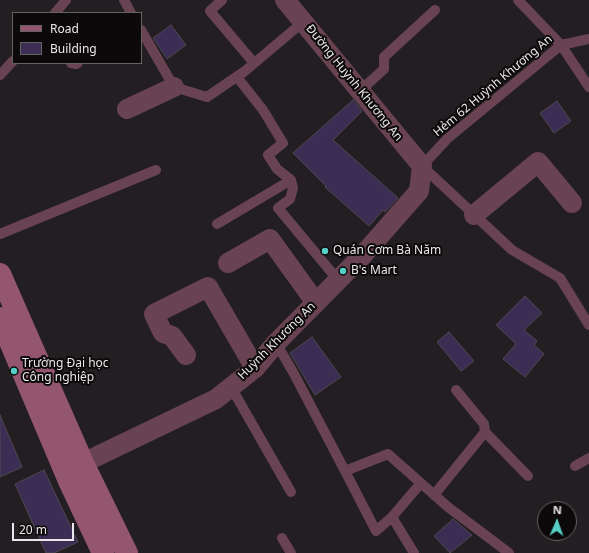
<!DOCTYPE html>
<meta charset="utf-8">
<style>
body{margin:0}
#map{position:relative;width:589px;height:553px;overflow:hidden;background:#221e22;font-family:"Noto Sans",sans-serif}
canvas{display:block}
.legend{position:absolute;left:12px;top:12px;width:130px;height:52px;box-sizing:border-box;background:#0b090a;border:1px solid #646264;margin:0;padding:5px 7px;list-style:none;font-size:12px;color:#eae7ea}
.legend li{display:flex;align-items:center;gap:8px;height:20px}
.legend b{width:20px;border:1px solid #646264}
.north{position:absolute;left:537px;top:501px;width:40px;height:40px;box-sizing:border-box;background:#0b090a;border:1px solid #646264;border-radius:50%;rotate:2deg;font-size:11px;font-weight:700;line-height:16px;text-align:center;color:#eae7ea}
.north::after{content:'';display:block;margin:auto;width:14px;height:18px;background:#55cec5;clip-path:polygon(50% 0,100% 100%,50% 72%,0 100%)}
.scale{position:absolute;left:12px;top:523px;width:62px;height:18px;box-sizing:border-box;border:2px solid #eae7ea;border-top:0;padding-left:5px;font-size:12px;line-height:14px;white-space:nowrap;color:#eae7ea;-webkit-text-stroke:3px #0b090a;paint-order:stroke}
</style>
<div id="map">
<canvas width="589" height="553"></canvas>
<ul class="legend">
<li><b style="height:5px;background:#94566f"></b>Road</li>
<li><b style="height:11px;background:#3b2d53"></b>Building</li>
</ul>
<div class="north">N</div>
<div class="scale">20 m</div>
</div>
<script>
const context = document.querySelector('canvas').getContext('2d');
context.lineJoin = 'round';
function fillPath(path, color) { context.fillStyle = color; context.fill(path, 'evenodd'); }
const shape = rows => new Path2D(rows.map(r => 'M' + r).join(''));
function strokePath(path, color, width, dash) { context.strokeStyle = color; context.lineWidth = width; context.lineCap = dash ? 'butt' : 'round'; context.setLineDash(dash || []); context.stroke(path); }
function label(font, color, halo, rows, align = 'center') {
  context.font = font + ' "Noto Sans",sans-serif'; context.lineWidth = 4; context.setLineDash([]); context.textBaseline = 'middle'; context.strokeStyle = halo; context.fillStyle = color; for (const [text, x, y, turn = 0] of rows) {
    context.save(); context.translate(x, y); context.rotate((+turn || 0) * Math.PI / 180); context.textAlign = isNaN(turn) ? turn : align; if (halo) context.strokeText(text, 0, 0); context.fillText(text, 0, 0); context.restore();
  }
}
const building = shape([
 [171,25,186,45,167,59,153,38,171,25],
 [353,100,362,111,333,140,398,198,385,212,383,210,369,226,325,187,326,186,293,153,353,100],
 [557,101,571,121,554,133,540,113,557,101],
 [525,296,542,313,524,330,537,341,534,345,544,354,525,377,503,359,516,344,496,325,525,296],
 [449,332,474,361,461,371,437,342,449,332],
 [312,337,341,377,315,395,290,353,312,337],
 [0,415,22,467,0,477,0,415],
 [44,470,78,542,54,553,46,553,15,484,44,470],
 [453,519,472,535,450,553,434,536,453,519]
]);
const lane = shape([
 [124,0,131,13],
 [222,0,210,11,254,63],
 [518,0,561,45,589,87],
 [55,13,66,0],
 [141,30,174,87,207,97,245,71,303,22],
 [589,39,561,45,447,139,422,166,512,250,560,278,589,325],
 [71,63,76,64,78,63],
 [0,75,13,61],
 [237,77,263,110,283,143,268,155,277,169,291,180],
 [360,91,384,69,384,57,435,10],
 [291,180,293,188,290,199,278,208,338,280],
 [217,224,291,180],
 [0,234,156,170],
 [276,343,293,372,345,471,388,454,448,507,509,553],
 [231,387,291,492],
 [456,390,484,424,485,432,528,476],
 [575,466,589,458],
 [345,471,376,531,392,517],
 [434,495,485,432],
 [282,538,291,553],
 [414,553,392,517,421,483]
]);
const street = shape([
 [127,109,174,87],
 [474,215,538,162,572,203],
 [228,263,270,239,316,303],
 [186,355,172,336,163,333,154,314,208,287,255,368],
 [83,463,216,399,255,368,276,343,362,256,419,191,422,166,285,0]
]);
const secondary = shape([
 [0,274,83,463,127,553],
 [0,318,69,481,103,553]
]);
const markers = [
 [325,251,4,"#55cec5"],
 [343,271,4,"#55cec5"],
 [14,371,4,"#55cec5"]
];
const streetNames = [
 ["Đường Huỳnh Khương An",354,83,51],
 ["Hẻm 62 Huỳnh Khương An",493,86,-40],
 ["Huỳnh Khương An",277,341,-45]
];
const poiNames = [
 ["Quán Cơm Bà Năm",333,251],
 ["B's Mart",351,271],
 ["Trường Đại học",22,364],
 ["Công nghiệp",22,378]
];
fillPath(building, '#3b2d53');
strokePath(building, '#4c4a50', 1);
strokePath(lane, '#6a4352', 10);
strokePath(street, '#6a4352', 20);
strokePath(secondary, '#94566f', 22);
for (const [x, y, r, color] of markers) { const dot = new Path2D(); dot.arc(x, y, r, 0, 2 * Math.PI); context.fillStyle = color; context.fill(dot); strokePath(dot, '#0b090a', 1.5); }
label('12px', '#eae7ea', '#0b090a', streetNames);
label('12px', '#eae7ea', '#0b090a', poiNames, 'left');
</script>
